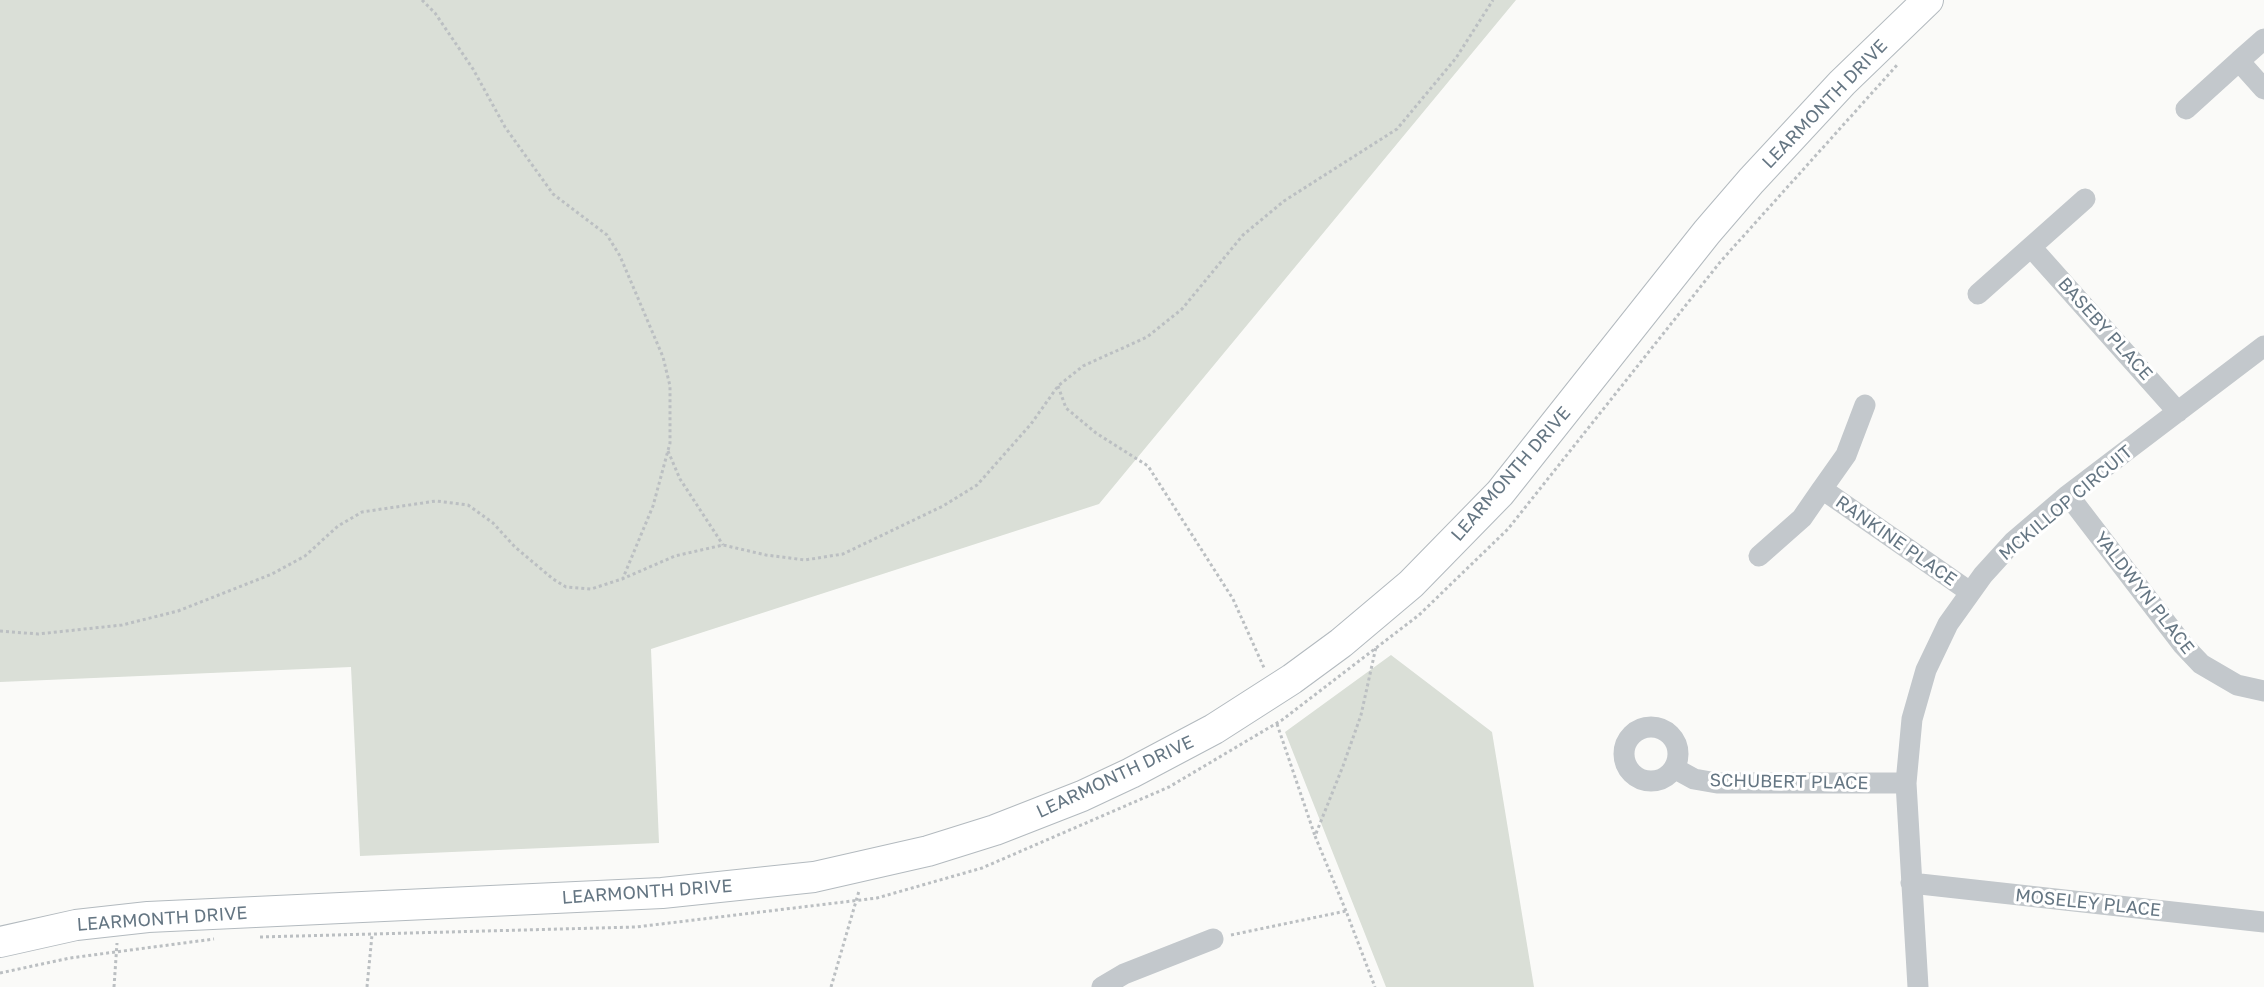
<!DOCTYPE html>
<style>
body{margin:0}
canvas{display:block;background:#fafaf8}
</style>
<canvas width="2264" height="987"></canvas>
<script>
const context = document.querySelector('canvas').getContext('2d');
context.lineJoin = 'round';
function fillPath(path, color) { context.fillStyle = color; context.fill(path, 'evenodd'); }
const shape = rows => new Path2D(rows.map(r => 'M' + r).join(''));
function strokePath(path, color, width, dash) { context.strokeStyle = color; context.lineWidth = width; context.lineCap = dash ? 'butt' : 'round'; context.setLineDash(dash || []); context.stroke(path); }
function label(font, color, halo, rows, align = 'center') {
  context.font = font + ' "Golos Text",sans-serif'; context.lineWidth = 6; context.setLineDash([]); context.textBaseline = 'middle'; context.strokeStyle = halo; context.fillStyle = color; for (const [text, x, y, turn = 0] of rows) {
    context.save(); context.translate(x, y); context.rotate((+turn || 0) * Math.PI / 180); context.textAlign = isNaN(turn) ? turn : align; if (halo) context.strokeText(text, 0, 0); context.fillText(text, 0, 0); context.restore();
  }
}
const green = shape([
 [0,0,1516,0,1099,504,651,649,659,843,360,856,351,667,0,682],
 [1391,655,1492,732,1534,987,1386,987,1285,732]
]);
const path = shape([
 [422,0,435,13,473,69,505,127,553,194,607,235,620,256,663,357,670,386,670,443,653,506,623,578],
 [1058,386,1066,408,1096,433,1148,466,1233,599,1265,670],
 [668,451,680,479,723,545],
 [0,631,38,634,122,625,178,611,272,574,305,556,338,526,362,512,436,501,468,505,493,523,515,547,553,579,566,587,591,589,622,579,675,556,723,545,766,555,805,560,843,554,943,506,977,485,1031,424,1058,386,1083,366,1147,337,1182,309,1243,235,1284,201,1397,129,1456,58,1493,0],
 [1277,724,1315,836],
 [1346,911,1315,836,1343,766,1361,715,1376,647],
 [1231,935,1346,911,1375,987],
 [260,937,636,927,877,898,982,868,1169,787,1282,720,1419,615,1508,529,1721,261,1898,64],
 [0,973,70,958,214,939],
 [114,987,117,943],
 [367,987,372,935],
 [831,987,859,891]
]);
const street = shape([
 [2264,39,2239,61,2264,89],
 [2186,109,2239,61],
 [2031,247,2178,412],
 [1978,294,2085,199],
 [1865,405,1846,455,1822,489,1970,592],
 [2068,495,2183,645,2201,664,2237,685,2264,691],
 [1759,556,1802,518,1822,489],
 '1624 754a27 27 0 1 1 54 0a27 27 0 1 1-54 0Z',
 [1674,768,1694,779,1717,783,1906,783],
 [1911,883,2264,922],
 [1102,987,1124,974,1213,939],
 [1918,987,1906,783,1912,719,1926,670,1948,624,1983,575,2013,542,2068,495,2264,346]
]);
const secondary = shape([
 [0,942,76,925,148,917,662,893,814,877,928,851,995,830,1082,796,1131,773,1214,729,1292,679,1341,643,1411,584,1500,493,1707,232,1751,181,1842,83,1928,0]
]);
const streetNames = [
 ["LEARMONTH DRIVE",1825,104,-46],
 ["BASEBY PLACE",2105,329,48],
 ["LEARMONTH DRIVE",1511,474,-49],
 ["MCKILLOP CIRCUIT",2066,503,-40],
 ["RANKINE PLACE",1896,541,35],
 ["YALDWYN PLACE",2144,593,52],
 ["LEARMONTH DRIVE",1115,777,-25],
 ["SCHUBERT PLACE",1789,782,1],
 ["LEARMONTH DRIVE",647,892,-4],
 ["MOSELEY PLACE",2088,903,6],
 ["LEARMONTH DRIVE",162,919,-4]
];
fillPath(green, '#dadfd7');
strokePath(secondary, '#b3babf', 32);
strokePath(path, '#bbbfc2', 3, [3, 3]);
strokePath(street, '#c3c8cc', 21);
strokePath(secondary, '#fff', 30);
label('18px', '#657683', '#fff', streetNames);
</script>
